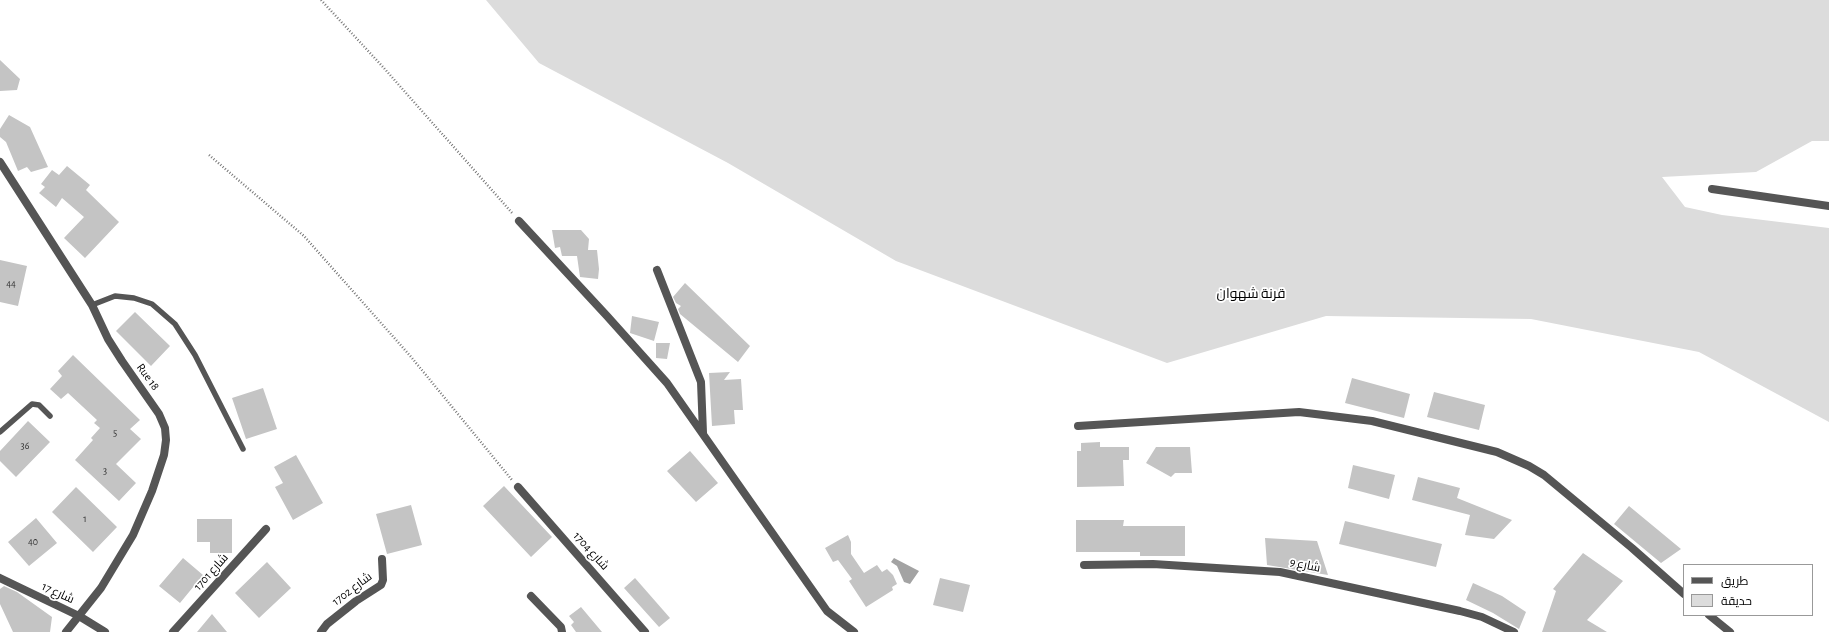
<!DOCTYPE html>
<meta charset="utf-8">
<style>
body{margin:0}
#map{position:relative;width:1829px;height:632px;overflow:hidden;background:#fff;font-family:"Alegreya Sans",Cairo,sans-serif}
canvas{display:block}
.legend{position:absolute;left:1683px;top:564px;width:130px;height:52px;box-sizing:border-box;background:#fff;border:1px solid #999;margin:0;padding:5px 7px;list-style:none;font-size:12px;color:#000}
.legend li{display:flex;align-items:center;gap:8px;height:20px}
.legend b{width:20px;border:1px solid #999}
</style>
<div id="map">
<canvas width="1829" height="632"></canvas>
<ul class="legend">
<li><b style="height:5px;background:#555"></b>طريق</li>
<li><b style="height:11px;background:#dcdcdc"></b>حديقة</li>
</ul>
</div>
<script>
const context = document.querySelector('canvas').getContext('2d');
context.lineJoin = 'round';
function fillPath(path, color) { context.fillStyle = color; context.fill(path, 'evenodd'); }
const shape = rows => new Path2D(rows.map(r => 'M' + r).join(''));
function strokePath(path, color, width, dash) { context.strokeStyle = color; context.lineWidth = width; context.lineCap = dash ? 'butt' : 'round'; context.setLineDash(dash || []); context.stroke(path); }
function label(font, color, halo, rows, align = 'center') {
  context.font = font + ' "Alegreya Sans",Cairo,sans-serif'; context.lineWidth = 3.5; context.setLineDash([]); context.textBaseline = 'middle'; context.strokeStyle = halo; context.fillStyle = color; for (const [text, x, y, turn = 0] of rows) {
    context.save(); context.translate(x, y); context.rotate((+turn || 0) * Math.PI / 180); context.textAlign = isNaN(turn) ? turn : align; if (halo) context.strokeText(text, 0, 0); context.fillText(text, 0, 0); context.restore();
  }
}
const green = shape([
 [486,0,1829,0,1829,141,1812,141,1756,172,1662,177,1685,207,1722,215,1829,228,1829,422,1699,352,1531,319,1326,316,1167,363,896,261,728,163,539,63]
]);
const water = shape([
 [894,558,919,571,910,584,904,582,897,566,891,562]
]);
const building = shape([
 [0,60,20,79,17,90,0,91],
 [9,115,30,127,48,167,31,172,27,167,18,171,6,142,0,137,0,129],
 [67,166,90,185,86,190,119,222,85,258,64,238,84,217,62,198,56,207,39,193,45,187,41,184,52,170,59,175],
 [552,230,581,230,589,239,588,250,597,250,599,269,598,279,580,277,577,256,562,256,560,247,555,248],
 [0,260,27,266,18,306,0,302],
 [685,283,750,346,738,362,680,314,678,309,681,306,676,303,673,297],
 [135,312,170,346,151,366,116,331],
 [632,316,659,322,654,341,630,333],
 [656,343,670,343,667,359,656,358],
 [73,355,140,420,130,429,141,439,116,464,136,483,119,501,75,460,93,440,91,438,100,428,94,423,97,420,68,393,61,399,50,389,62,376,58,371],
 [730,372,724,380,741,379,743,410,734,410,735,424,712,426,709,373],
 [1352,378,1410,394,1404,418,1345,403],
 [263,388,277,429,246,439,232,398],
 [1434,392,1485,405,1479,430,1427,417],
 [28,421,50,442,16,477,0,461,0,451],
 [1100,442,1100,447,1129,447,1129,460,1123,460,1124,486,1077,487,1077,451,1081,451,1081,443],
 [1156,447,1190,447,1192,473,1175,473,1171,477,1146,463],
 [690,451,718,483,696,502,667,471],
 [296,455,323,503,293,520,275,487,283,483,274,467],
 [1353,465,1395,475,1389,499,1348,488],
 [1418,477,1460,488,1457,498,1512,520,1494,539,1465,535,1470,515,1412,500],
 [504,486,552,537,531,557,483,506],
 [76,487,117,527,93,552,52,512],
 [411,505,422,545,387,554,376,514],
 [1629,506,1681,549,1661,563,1614,524],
 [36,518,57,543,29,566,8,542],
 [197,519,232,519,232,553,210,553,210,542,197,542],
 [1076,520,1124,520,1123,526,1185,526,1185,556,1140,556,1140,552,1076,552],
 [1345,521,1442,544,1436,567,1339,544],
 [848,535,851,542,851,554,864,573,877,565,882,572,887,569,893,575,897,584,892,587,893,590,866,607,849,581,852,579,838,560,833,562,825,548],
 [1265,538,1317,541,1328,575,1267,565],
 [1583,553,1623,581,1587,620,1607,632,1542,632,1556,591,1553,589],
 [183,558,203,575,180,603,159,586],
 [267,562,291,588,259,618,235,593],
 [635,578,670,618,659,627,624,588],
 [940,578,970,585,963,612,933,605],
 [1473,583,1502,596,1526,612,1519,629,1493,613,1466,600],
 [4,586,17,592,52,617,50,632,13,632,0,604,0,589],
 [581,607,602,632,576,632,571,625,574,622,569,616],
 [212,614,227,632,197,632]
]);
const path = shape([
 [321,0,383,67,513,214],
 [209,155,304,236,412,358,512,480]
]);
const lane = shape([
 [92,305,115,296,134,298,152,304,175,324,195,355,243,449],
 [0,432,32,404,39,405,50,416]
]);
const street = shape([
 [0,162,92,305,108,339,122,361,159,414,165,428,166,440,164,455,152,491,133,535,101,588,66,632],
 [1712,189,1829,206],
 [519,221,607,316,667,383,827,611,854,632],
 [657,270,701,382,703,433],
 [1078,426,1299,412,1372,421,1497,452,1529,466,1544,475,1632,548,1684,594],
 [518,487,645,632],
 [1084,565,1153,564,1280,572,1460,611,1482,617,1514,632],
 [0,578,79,616,105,632],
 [531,596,561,627,562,632],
 [1709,615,1730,632],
 [173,632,266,529],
 [321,632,327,624,356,601,381,585,383,580,382,559]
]);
const numberNames = [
 ["44",11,284],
 ["5",115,433],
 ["36",25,446],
 ["3",105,471],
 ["1",85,519],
 ["40",33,542]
];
const streetNames = [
 ["Rue 18",148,377,54],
 ["شارع 1704",591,551,48],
 ["شارع 9",1305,565,12],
 ["شارع 1701",211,572,-48],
 ["شارع 1702",352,589,-37],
 ["شارع 17",58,593,25]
];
const quarterNames = [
 ["قرنة شهوان",1251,294]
];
fillPath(green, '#dcdcdc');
fillPath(water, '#a3a3a3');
fillPath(building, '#c4c4c4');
strokePath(path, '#777', 2.5, [1, 2]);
strokePath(lane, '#555', 5.5);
strokePath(street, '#555', 8);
label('10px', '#313131', null, numberNames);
label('12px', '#000', '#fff', streetNames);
label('14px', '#000', '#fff', quarterNames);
</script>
